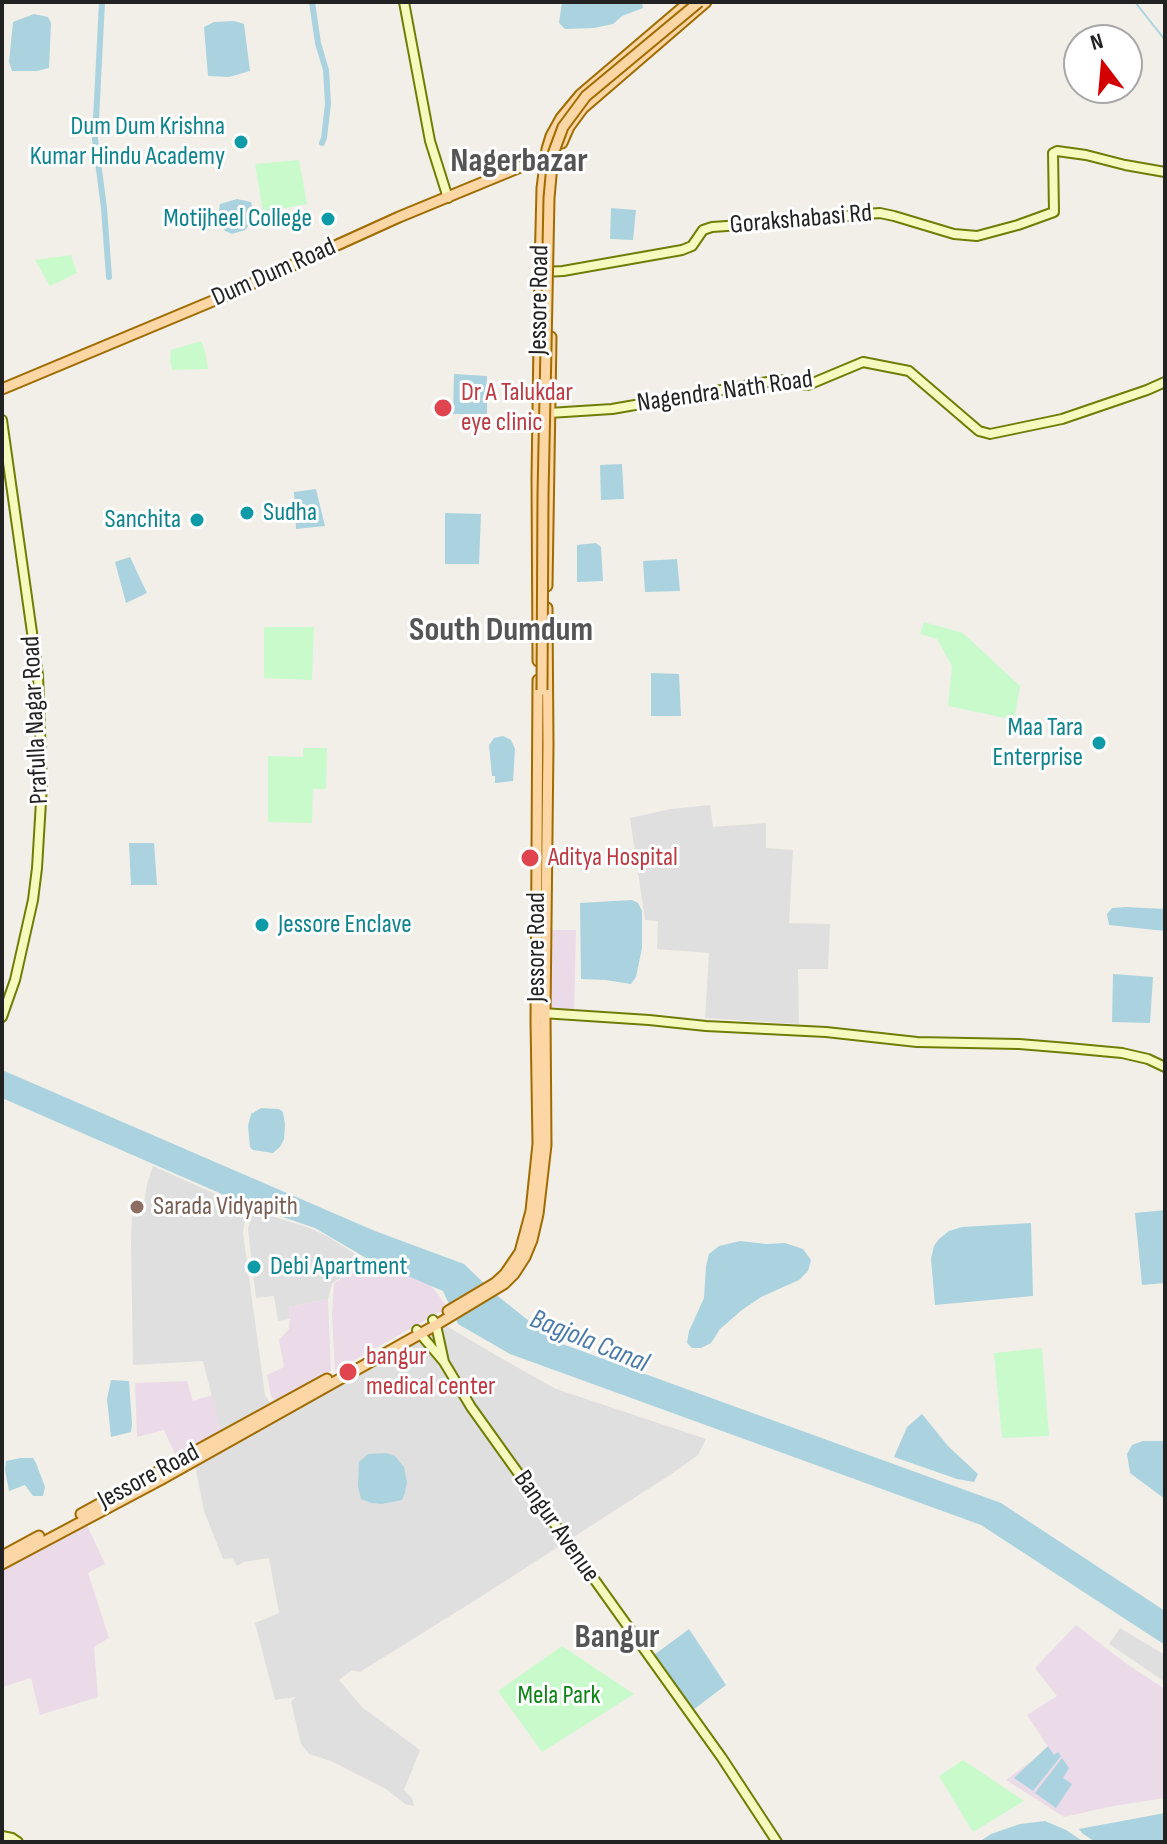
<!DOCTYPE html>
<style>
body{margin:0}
#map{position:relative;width:1167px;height:1844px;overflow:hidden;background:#f2efe9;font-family:"Sofia Sans Condensed",sans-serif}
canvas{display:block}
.frame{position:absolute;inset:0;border:4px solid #222;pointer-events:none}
.north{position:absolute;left:1063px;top:24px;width:80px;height:80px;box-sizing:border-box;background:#fff;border:2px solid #a7a7a7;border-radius:50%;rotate:344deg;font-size:22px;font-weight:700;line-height:32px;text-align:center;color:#222}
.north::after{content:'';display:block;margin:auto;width:28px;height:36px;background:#d40000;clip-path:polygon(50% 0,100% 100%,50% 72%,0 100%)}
</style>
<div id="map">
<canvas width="1167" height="1844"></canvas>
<div class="frame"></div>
<div class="north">N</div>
</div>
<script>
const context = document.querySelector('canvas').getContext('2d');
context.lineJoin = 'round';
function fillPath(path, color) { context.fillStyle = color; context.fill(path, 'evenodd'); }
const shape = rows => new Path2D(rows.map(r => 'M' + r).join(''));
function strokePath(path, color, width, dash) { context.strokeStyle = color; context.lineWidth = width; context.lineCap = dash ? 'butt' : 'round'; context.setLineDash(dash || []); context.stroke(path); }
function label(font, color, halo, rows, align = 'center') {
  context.font = font + ' "Sofia Sans Condensed",sans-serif'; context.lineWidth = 6; context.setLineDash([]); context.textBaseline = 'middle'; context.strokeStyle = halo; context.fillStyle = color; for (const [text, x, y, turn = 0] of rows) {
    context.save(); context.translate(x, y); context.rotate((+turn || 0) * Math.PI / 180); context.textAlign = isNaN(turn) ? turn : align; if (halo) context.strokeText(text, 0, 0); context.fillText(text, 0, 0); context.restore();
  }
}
const residential = shape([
 [710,805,713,827,766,823,766,848,793,850,789,923,830,924,828,969,798,969,799,1024,705,1018,709,953,657,949,658,921,645,920,630,818,671,809],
 [153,1166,247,1208,243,1233,265,1395,272,1406,221,1433,203,1361,133,1365,131,1241,132,1215,142,1216,147,1184],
 [252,1210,307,1227,327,1236,364,1260,332,1284,328,1299,289,1307,290,1319,278,1321,274,1296,256,1298,248,1229],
 [445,1325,499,1357,556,1389,706,1439,698,1455,673,1473,482,1596,360,1672,352,1670,339,1680,362,1707,420,1750,404,1790,412,1798,414,1806,405,1804,386,1789,331,1761,309,1754,301,1744,291,1702,296,1697,275,1700,255,1623,279,1613,269,1558,244,1562,237,1566,232,1558,223,1559,204,1511,195,1465],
 [1120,1628,1165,1655,1165,1682,1109,1644]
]);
const industrial = shape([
 [549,930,576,930,574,1012,547,1011],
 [364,1260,380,1269,427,1280,445,1304,442,1311,335,1371,332,1314,334,1284],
 [328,1299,331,1371,275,1402,271,1396,267,1375,284,1367,279,1340,289,1329,290,1319,289,1307],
 [187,1381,193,1401,212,1395,221,1433,177,1458,164,1430,137,1437,135,1383],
 [86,1523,105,1564,88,1573,109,1638,94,1647,98,1697,40,1715,31,1678,2,1687,2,1570,78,1531],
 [1076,1625,1128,1665,1165,1689,1165,1798,1113,1806,1064,1817,1006,1780,1049,1748,1027,1715,1057,1696,1035,1668]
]);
const park = shape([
 [299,160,307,204,263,212,255,164],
 [71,255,77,273,50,286,35,260],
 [201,341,205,351,208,369,172,370,170,360,171,350],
 [924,622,963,633,1020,686,1014,720,948,706,952,666,937,639,920,634],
 [264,627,314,627,312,680,264,678],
 [303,748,327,748,326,789,313,789,312,823,268,822,268,756,303,757],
 [1042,1348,1049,1436,1002,1438,994,1353],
 [562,1646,634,1694,542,1752,498,1691],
 [963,1760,1024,1801,973,1832,939,1776]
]);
const water = shape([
 [562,2,642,2,643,8,622,16,613,24,594,28,565,29,559,23],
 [34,14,48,17,51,23,49,68,37,71,12,71,9,62,13,22],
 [234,21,244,24,250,71,229,77,208,76,204,27,214,22],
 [237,199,251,202,254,212,250,224,245,230,232,234,225,231,219,221,219,211,220,204],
 [611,208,636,210,633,240,610,239],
 [454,374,487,376,487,414,453,414],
 [622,464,624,499,601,500,600,465],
 [316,489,325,526,296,529,294,492],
 [445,513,481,514,479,564,445,564],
 [596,543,601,547,603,581,577,582,577,545],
 [130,557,147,593,126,603,115,562],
 [677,559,680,591,645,592,643,561],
 [651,673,679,674,681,716,651,716],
 [503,736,511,740,515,749,513,781,495,783,495,776,492,776,489,745,494,738],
 [129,843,154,843,157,885,131,885],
 [632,900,638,903,642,911,642,948,636,977,631,984,605,980,581,979,580,903],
 [1126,907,1165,909,1165,931,1109,925,1107,914,1112,908],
 [1113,974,1153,977,1150,1023,1112,1022],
 [2,1070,375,1231,464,1264,494,1293,554,1341,1001,1503,1165,1611,1165,1645,981,1525,510,1354,458,1324,443,1291,366,1258,315,1228,247,1205,2,1098],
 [261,1108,279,1109,283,1112,285,1124,284,1139,280,1147,273,1153,253,1150,250,1147,248,1126,251,1114],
 [1165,1210,1165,1283,1142,1285,1135,1213],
 [1031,1223,1033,1296,935,1305,931,1259,934,1246,939,1239,949,1231,962,1227],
 [740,1241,766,1244,785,1243,803,1249,811,1260,808,1271,799,1280,761,1297,742,1310,720,1329,711,1343,701,1348,692,1348,687,1343,689,1331,704,1298,706,1266,709,1254,719,1246],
 [111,1380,129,1381,132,1424,131,1432,111,1437,107,1399],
 [922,1414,948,1446,978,1474,974,1482,957,1479,894,1457,907,1427],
 [1143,1441,1165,1441,1165,1499,1130,1473,1127,1454,1132,1445],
 [386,1453,395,1456,404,1467,407,1482,405,1493,402,1500,382,1504,371,1503,361,1499,358,1486,359,1462,368,1454],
 [21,1458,33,1458,36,1463,45,1487,43,1496,33,1496,25,1485,9,1491,5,1470,6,1461],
 [689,1629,726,1685,689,1713,654,1655],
 [1048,1746,1054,1755,1058,1752,1061,1756,1033,1791,1014,1778],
 [1062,1758,1069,1768,1063,1778,1072,1784,1056,1808,1035,1793],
 [1165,1813,1165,1842,1095,1842,1082,1833,1079,1829],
 [1045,1821,1066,1830,1081,1840,1081,1842,979,1842,991,1834,1020,1824]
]);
const stream = shape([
 [1135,2,1165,40]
]);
const canal = shape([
 [102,2,95,139,104,208,109,277],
 [312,2,318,43,326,70,328,104,324,138,322,143]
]);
const secondary = shape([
 [404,2,430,141,448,198],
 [544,272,563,271,682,250,692,246,703,230,712,227,801,221,866,214,880,213,894,216,954,234,977,236,1018,225,1054,212,1053,153,1057,151,1086,155,1125,165,1165,172],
 [544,415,549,413,612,409,779,380,808,385,863,362,909,371,979,431,990,434,1062,419,1147,390,1165,382],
 [2,420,38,675,42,785,37,868,33,900,15,980,2,1017],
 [542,1013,649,1020,706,1026,826,1032,917,1042,1019,1044,1068,1048,1122,1053,1148,1059,1165,1067],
 [433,1320,436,1325,444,1362],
 [417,1330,444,1362,471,1407,722,1758,777,1842],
 [2,1836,12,1838,18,1842]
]);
const primary = shape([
 [562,143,569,127,583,108,706,2],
 [2,389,227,295,399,217,547,156],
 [547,586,551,337],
 [538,661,537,478,540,272,542,188,547,149,551,136,561,118,580,95,689,2],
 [448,1311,495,1283,505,1274,520,1252,531,1211,538,1144,536,1021,538,680],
 [81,1514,327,1379],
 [2,1556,39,1536],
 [2,1564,160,1480,436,1325,504,1284,514,1274,525,1257,532,1240,538,1214,546,1145,545,1013,548,745,547,608]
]);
const primaryBridge = shape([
 [542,690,543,495,549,198,553,154,563,127,586,96,699,2]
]);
const markers = [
 [241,142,8,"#0f9aa8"],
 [328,219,8,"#0f9aa8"],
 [443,408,10,"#e0444e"],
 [247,513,8,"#0f9aa8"],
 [197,520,8,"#0f9aa8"],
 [1099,743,8,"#0f9aa8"],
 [530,858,10,"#e0444e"],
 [262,925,8,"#0f9aa8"],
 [137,1207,8,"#8d6e63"],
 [254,1267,8,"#0f9aa8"],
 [348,1372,10,"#e0444e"]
];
const cultureNames = [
 ["Dum Dum Krishna",225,127],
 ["Kumar Hindu Academy",225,157],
 ["Motijheel College",312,219],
 ["Sudha",263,513,"left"],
 ["Sanchita",181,520],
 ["Maa Tara",1083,728],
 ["Enterprise",1083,758],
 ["Jessore Enclave",278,925,"left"],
 ["Debi Apartment",270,1267,"left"]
];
const streetNames = [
 ["Gorakshabasi Rd",801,220,-5],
 ["Dum Dum Road",274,273,-24],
 ["Jessore Road",540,300,-89],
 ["Nagendra Nath Road",725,392,-8],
 ["Prafulla Nagar Road",36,720,-93],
 ["Jessore Road",537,947,-90],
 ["Jessore Road",149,1477,-28],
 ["Bangur Avenue",556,1527,55]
];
const healthNames = [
 ["Dr A Talukdar",461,393],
 ["eye clinic",461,423],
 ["Aditya Hospital",548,858],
 ["bangur",366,1357],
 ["medical center",366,1387]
];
const educationNames = [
 ["Sarada Vidyapith",153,1207]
];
const parkNames = [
 ["Mela Park",559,1696]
];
const waterNames = [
 ["Bagjola Canal",589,1342,22]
];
const districtNames = [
 ["Nagerbazar",519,162],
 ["South Dumdum",501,631],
 ["Bangur",617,1638]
];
fillPath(residential, '#e0dfdf');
fillPath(industrial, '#ebdbe8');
fillPath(park, '#c8facc');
fillPath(water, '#aad3df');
strokePath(stream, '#aad3df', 2);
strokePath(canal, '#aad3df', 6);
strokePath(secondary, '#707d05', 12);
strokePath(primary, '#a06b00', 13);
strokePath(secondary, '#f7fabf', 8);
strokePath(primary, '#fcd6a4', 9);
strokePath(primaryBridge, '#a06b00', 13, []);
strokePath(primaryBridge, '#fcd6a4', 9);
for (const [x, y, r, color] of markers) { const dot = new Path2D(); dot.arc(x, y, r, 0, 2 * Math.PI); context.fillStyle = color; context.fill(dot); strokePath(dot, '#fff', 3); }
label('26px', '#0d838f', '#fff', cultureNames, 'right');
label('26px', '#222', '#fff', streetNames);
label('26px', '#be3a42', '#fff', healthNames, 'left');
label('26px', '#785e54', '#fff', educationNames, 'left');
label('26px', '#0c8416', '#fff', parkNames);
label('italic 28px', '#4a7aab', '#fff', waterNames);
label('bold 34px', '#555', '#fff', districtNames);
</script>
